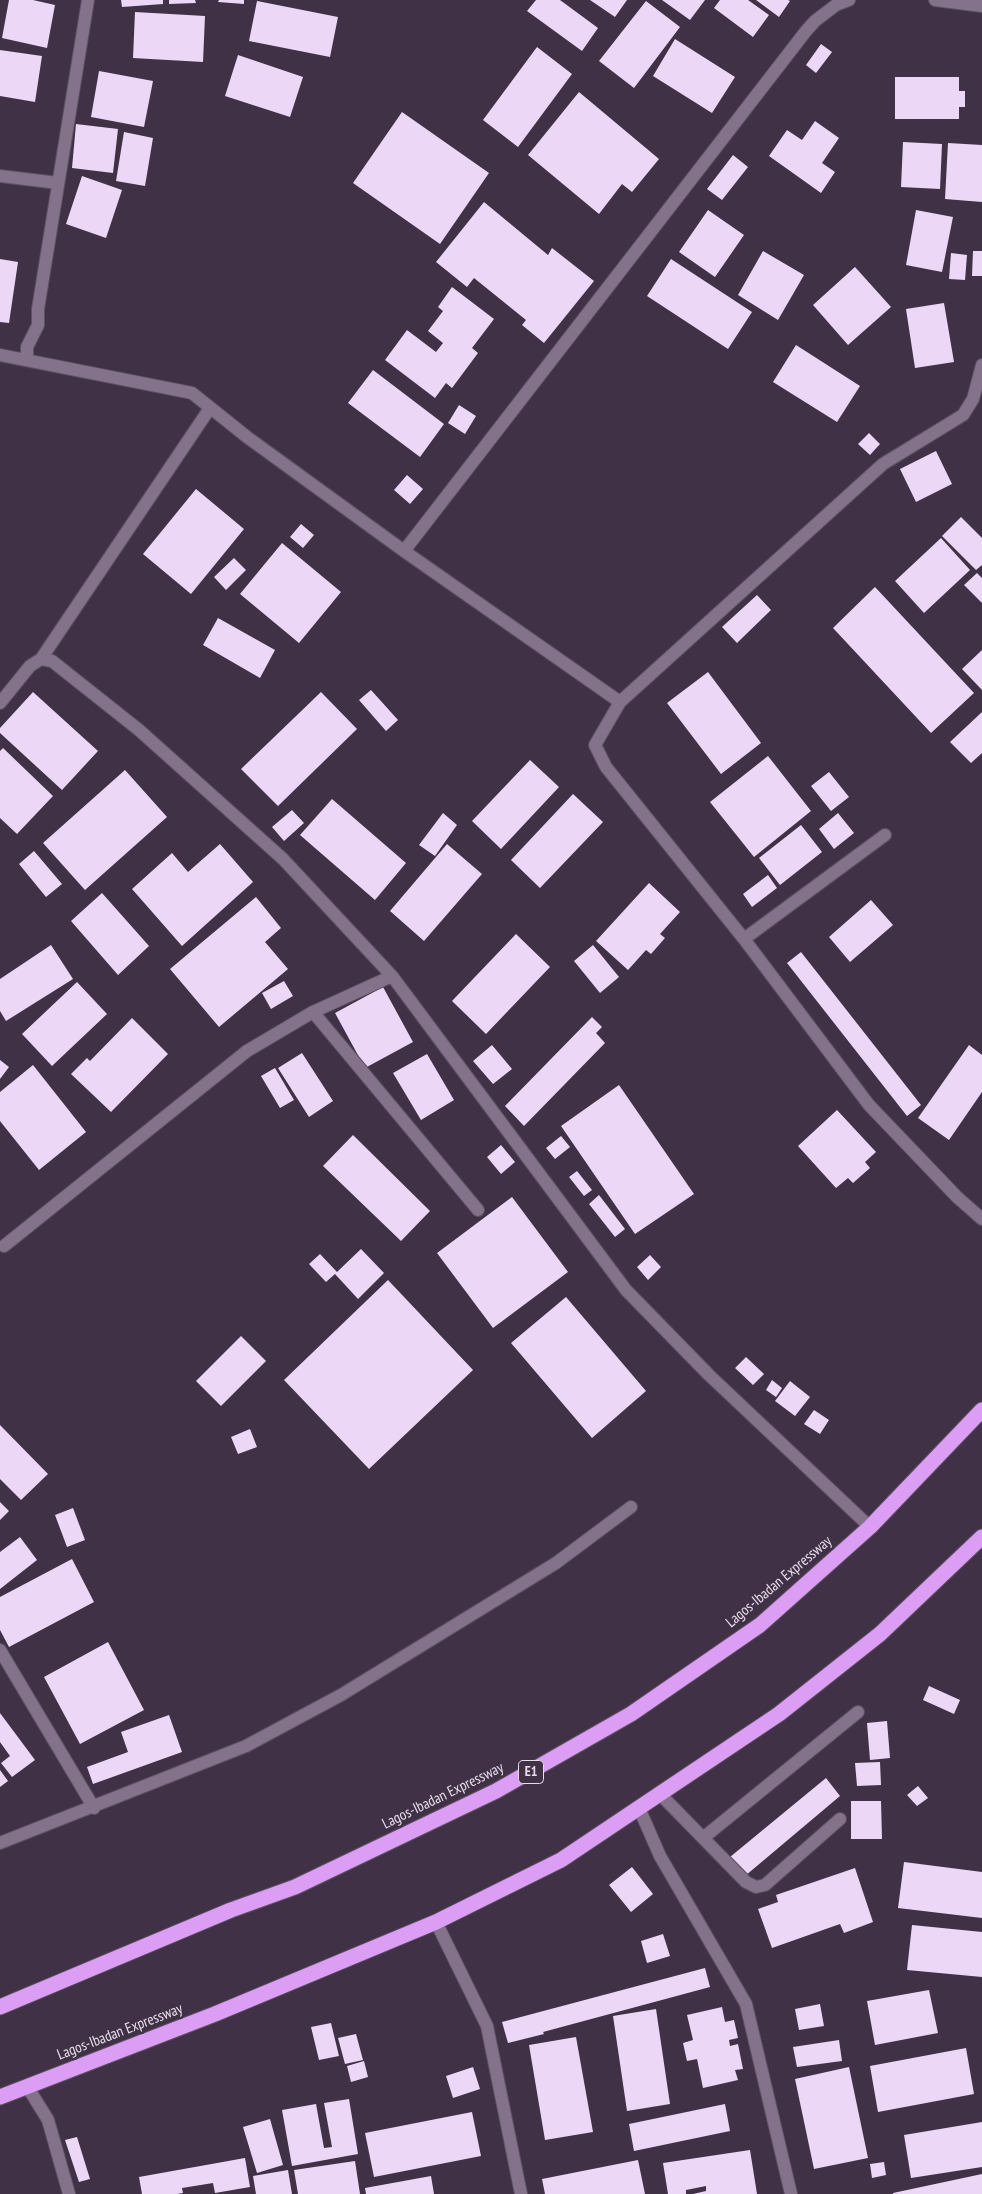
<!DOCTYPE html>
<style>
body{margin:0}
canvas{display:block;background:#403147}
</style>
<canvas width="982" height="2194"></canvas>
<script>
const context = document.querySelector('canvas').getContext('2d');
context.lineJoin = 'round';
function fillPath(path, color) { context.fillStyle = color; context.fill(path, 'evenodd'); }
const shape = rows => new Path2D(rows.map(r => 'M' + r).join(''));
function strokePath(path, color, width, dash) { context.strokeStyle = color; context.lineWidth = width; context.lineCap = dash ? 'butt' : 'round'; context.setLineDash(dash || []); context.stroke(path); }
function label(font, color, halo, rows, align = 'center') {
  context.font = font + ' "PT Sans Narrow",sans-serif'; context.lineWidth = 5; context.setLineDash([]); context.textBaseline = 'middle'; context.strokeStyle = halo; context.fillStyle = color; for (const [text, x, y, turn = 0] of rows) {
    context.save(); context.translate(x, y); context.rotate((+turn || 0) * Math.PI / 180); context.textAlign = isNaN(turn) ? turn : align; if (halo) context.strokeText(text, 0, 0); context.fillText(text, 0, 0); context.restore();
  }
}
const building = shape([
 [9,0,33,0,55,5,47,48,2,38],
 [121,0,163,0,163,4,122,7],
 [169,0,195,0,196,3,169,4],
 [219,0,244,0,244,4,218,2],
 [536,0,560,0,598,28,582,51,527,11],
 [590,0,627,0,615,17],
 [662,0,705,0,690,20],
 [720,0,748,0,769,15,753,37,714,8],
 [756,0,788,0,790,1,779,17],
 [257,1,338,17,330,57,249,41],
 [646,1,680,27,634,88,599,61],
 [135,12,205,16,203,62,133,58],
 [675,39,735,77,712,113,653,76],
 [821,44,832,52,816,73,806,65],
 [537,47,572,74,518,147,483,120],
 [0,50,42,56,35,102,0,96],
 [238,55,303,77,290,117,225,96],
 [99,71,153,81,144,127,91,117],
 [895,77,959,77,959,91,965,91,965,107,959,107,959,119,895,119],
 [579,92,659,159,632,192,622,184,599,214,528,155],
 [402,112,489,173,440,244,353,183],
 [815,121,839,138,822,163,835,172,821,193,769,156,787,130,802,140],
 [76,124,118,129,113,173,72,168],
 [124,132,153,138,145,186,116,181],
 [903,142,942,144,940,189,901,187],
 [948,143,982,145,982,202,945,199],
 [733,155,748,167,722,200,707,189],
 [82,176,122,190,106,238,66,224],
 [484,202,548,255,552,248,594,281,544,343,522,325,526,320,474,278,467,287,436,262],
 [708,210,744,235,715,277,679,252],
 [916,210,953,217,942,272,906,265],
 [763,251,804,275,778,320,738,295],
 [973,251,982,251,982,276,972,276],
 [951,253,967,255,965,280,949,279],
 [0,259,18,262,9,323,0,322],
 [671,259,752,312,728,349,647,296],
 [855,267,891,307,848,345,813,305],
 [452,287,494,319,472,348,478,353,452,388,446,383,435,398,385,360,407,330,436,352,443,343,428,331,443,311,438,307],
 [944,303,954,362,915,368,906,309],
 [796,345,860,386,837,422,773,382],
 [373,370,444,424,420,457,348,403],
 [459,405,476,416,465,434,448,423],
 [869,433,880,444,870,455,858,444],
 [936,451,952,484,916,502,900,469],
 [407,475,423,489,410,504,394,490],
 [196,489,244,529,191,594,143,554],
 [961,517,982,538,982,565,976,570,942,536],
 [301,524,314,535,303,548,290,537],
 [941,538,970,570,924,613,895,581],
 [282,543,341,592,299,643,240,594],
 [234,558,246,570,226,590,214,577],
 [977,573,982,578,982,603,964,585],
 [875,587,974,693,931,733,833,628],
 [757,595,771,610,737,643,722,627],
 [218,618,275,650,260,678,203,645],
 [982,650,982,690,962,669],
 [708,672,761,743,721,774,667,703],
 [371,690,398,720,386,731,359,700],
 [33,692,98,751,62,790,0,733,0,728],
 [321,692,357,729,278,806,241,769],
 [982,712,982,753,971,763,950,742],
 [3,748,53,796,17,834,0,818,0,751],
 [768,756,811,811,754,857,710,802],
 [530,760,559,787,501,849,472,821],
 [125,770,167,817,85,890,43,843],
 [829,772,849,797,831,811,811,786],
 [573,794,603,822,540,888,511,860],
 [332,799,406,863,375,900,300,835],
 [292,810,304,823,284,841,272,827],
 [443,813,457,825,435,856,419,845],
 [838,813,854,833,834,849,819,829],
 [801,825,822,852,780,885,759,858],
 [220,844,253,882,182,946,132,889,172,853,188,872],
 [447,844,482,874,424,941,390,911],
 [34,851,62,884,46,897,19,864],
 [768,875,777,888,752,907,743,894],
 [649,883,680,912,660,934,665,938,651,954,646,950,628,970,596,941],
 [102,893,149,946,118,975,71,921],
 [256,897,281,928,265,942,288,969,219,1027,170,969],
 [871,900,893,925,850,962,829,937],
 [516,934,550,967,486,1034,452,1001],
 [51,945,73,979,6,1021,0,1011,0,979],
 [593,945,619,977,600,993,574,961],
 [801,952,921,1105,907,1116,787,963],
 [284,981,293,996,271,1009,262,993],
 [77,982,107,1014,52,1066,22,1034],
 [383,987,413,1042,365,1068,335,1013],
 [592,1017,602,1027,596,1033,605,1043,524,1126,505,1106],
 [132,1018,168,1054,111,1112,71,1074,87,1058,90,1061],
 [492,1045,512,1069,493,1084,473,1061],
 [969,1045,982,1055,982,1092,949,1140,918,1118],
 [302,1053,333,1101,309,1117,278,1068],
 [427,1054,454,1100,421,1120,393,1073],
 [0,1060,9,1067,0,1079],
 [33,1065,86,1132,39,1170,0,1121,0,1092],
 [275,1068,294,1100,280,1108,261,1076],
 [619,1085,694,1194,635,1234,561,1126],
 [837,1110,876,1152,865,1162,870,1168,853,1183,848,1178,836,1188,798,1146],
 [353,1135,430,1211,401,1241,323,1166],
 [561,1136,570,1147,555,1159,546,1148],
 [501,1145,515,1162,501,1174,487,1157],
 [577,1171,592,1190,584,1196,569,1177],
 [599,1195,625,1229,615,1237,589,1204],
 [512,1197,568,1272,493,1328,437,1253],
 [361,1249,384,1273,358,1299,335,1274,326,1282,309,1264,320,1254,337,1272],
 [650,1255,661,1267,648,1280,637,1267],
 [388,1280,473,1370,369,1469,284,1380],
 [566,1297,646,1391,592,1438,511,1343],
 [241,1336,266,1361,221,1406,196,1381],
 [746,1357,764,1374,753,1385,735,1368],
 [772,1380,782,1388,776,1397,766,1390],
 [790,1381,810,1397,795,1416,775,1401],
 [814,1410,829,1420,820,1434,804,1424],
 [0,1425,48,1474,21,1500,0,1479],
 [250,1429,257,1447,238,1454,231,1437],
 [0,1502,9,1511,0,1520],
 [73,1508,85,1540,67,1547,55,1515],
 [20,1537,37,1560,0,1589,0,1552],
 [72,1559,94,1602,9,1647,0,1630,0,1597],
 [108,1642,144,1710,80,1744,44,1677],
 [929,1686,960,1700,954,1714,923,1700],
 [0,1713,35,1760,12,1777,1,1763,10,1756,0,1742],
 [169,1715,182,1752,93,1784,87,1767,128,1752,121,1732],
 [887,1721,890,1758,870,1760,867,1723],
 [880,1762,881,1785,857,1786,855,1763],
 [0,1770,8,1781,0,1787],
 [826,1778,840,1796,745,1876,730,1857],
 [918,1786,928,1798,917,1806,907,1795],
 [851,1801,881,1801,882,1839,851,1839],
 [904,1862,982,1872,982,1918,898,1908],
 [632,1867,653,1894,631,1912,609,1885],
 [855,1868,873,1922,844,1933,840,1924,772,1948,758,1909,778,1902,776,1895],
 [912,1925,982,1932,982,1977,907,1970],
 [663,1934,670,1956,647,1963,641,1941],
 [705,1968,710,1987,543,2032,544,2034,508,2043,502,2022],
 [929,1990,938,2033,875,2045,867,2001],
 [820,2004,824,2026,799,2030,795,2009],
 [722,2007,725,2022,734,2020,738,2038,729,2040,730,2046,738,2044,743,2069,735,2070,738,2080,703,2088,697,2059,687,2061,683,2043,693,2040,687,2015],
 [656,2009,670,2104,627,2111,613,2016],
 [331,2023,339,2056,319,2060,311,2027],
 [356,2034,363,2060,345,2064,338,2038],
 [576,2037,593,2132,545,2140,529,2045],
 [839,2040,842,2061,797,2067,793,2047],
 [966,2048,974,2094,878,2112,870,2066],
 [364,2061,368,2077,351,2082,347,2066],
 [473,2067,480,2089,453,2098,446,2076],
 [849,2067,868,2158,814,2169,795,2079],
 [349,2099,358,2154,292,2166,282,2110,316,2104,324,2148,332,2147,324,2103],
 [725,2104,730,2131,634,2151,629,2124],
 [472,2112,481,2156,374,2177,365,2133],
 [270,2119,283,2165,257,2173,243,2127],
 [982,2122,982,2167,911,2178,904,2135],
 [77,2137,90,2179,79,2182,65,2140],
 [750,2150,757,2194,693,2194,706,2191,706,2186,686,2190,686,2194,668,2194,663,2163],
 [245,2158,250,2187,215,2193,213,2183,182,2188,183,2193,177,2194,142,2194,139,2177],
 [638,2160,645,2194,545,2194,542,2179],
 [355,2161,360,2194,298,2194,294,2170],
 [884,2162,886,2175,872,2178,870,2164],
 [288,2170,292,2194,256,2194,253,2176],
 [982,2174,982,2194,893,2194,893,2193],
 [431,2176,434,2194,366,2194,365,2188]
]);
const lane = shape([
 [313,1012,478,1210],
 [0,1650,94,1808],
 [660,1794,746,1882,756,1887,765,1885,840,1819],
 [703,1838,858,1712],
 [0,1843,246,1746,341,1695,556,1563,631,1507]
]);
const street = shape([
 [935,0,982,6],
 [0,176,58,183],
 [0,355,192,393,247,437,404,551,620,702],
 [27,359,27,347,38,325,38,309,88,0],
 [982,365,973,399,963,415,883,464,620,702,595,745,606,767,744,939,869,1105,957,1197,982,1219],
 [404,551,806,31,815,21,836,5,849,0],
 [41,659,52,661,139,730,283,859,392,976,626,1290,709,1375,870,1527],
 [0,703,30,666,41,659,210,408],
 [744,939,885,835],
 [4,1246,247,1051,313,1012,392,976],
 [639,1808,660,1856,746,2004,791,2194],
 [436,1922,487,2026,521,2194],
 [27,2086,48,2120,69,2194]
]);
const highway = shape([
 [0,2007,231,1910,295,1887,496,1791,631,1714,760,1625,870,1527,982,1410],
 [0,2097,215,2014,436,1922,561,1860,779,1714,880,1634,982,1537]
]);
const shields = [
 [531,1772,25]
];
const shieldNames = [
 ["E1",531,1772]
];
const streetNames = [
 ["Lagos-Ibadan Expressway",779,1582,-40],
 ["Lagos-Ibadan Expressway",443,1796,-26],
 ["Lagos-Ibadan Expressway",120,2032,-21]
];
fillPath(building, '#edd7f7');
strokePath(lane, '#5d5061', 14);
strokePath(street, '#5d5061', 14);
strokePath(highway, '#5d5061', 17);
strokePath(lane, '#83728a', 12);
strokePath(street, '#83728a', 12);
strokePath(highway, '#dc9df5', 15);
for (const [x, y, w] of shields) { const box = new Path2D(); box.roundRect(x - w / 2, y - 11.5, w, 23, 4); context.fillStyle = '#403147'; context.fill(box); strokePath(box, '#e7deeb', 1); }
label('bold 14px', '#e7deeb', null, shieldNames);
label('15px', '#e7deeb', '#403147', streetNames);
</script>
